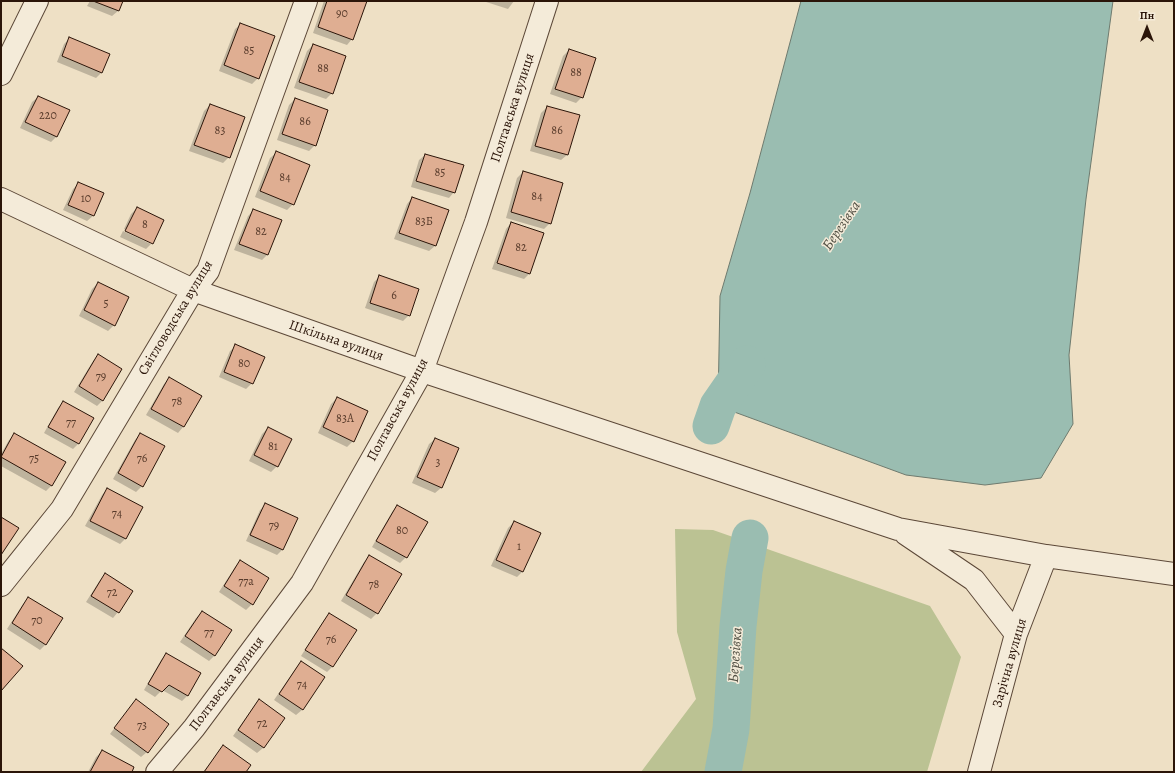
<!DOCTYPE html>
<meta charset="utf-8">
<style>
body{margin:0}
#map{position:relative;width:1175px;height:773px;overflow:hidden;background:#eee0c5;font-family:Alegreya,serif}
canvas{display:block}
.frame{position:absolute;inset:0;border:2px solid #2b1509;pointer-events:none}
.north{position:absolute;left:1127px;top:8px;width:40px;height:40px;-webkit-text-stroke:3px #f4ebd9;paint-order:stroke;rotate:0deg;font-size:11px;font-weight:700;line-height:16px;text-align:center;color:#2b1509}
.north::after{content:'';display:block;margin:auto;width:14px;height:18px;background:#2b1509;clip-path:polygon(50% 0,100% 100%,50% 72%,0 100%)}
</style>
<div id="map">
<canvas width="1175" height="773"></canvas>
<div class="frame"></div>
<div class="north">Пн</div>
</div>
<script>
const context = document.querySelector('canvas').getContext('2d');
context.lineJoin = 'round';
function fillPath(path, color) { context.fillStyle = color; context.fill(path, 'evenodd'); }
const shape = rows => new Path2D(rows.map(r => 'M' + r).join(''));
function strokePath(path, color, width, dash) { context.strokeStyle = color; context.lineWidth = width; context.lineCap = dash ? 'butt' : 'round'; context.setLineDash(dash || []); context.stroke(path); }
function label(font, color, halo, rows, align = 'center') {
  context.font = font + ' Alegreya,serif'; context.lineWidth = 3; context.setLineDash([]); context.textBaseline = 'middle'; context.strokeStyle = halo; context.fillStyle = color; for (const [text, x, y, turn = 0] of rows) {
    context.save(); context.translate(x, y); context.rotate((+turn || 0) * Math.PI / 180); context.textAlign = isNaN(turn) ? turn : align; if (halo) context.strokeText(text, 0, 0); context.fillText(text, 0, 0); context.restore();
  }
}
const green = shape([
 [675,529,713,530,930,606,961,657,927,772,641,772,696,699,677,632]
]);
const water = shape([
 [801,1,1113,1,1086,199,1069,355,1073,424,1041,478,985,485,906,475,718,406,720,296,750,193,801,1]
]);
const shadow = shape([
 [90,1,122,1,118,11,112,16,87,6],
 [324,1,366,1,352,39,347,45,313,33],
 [483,1,514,1,508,9],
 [241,24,258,78,252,84,219,71,235,29],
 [70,38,102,72,96,78,57,62,64,44],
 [313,45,332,93,326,99,294,88,307,51],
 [569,50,582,97,576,103,550,94,563,56],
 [38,97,57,136,51,142,20,128,32,102],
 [295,99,315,145,309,151,277,140,289,105],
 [210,105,229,157,223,163,189,151,204,111],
 [547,107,567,155,561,160,530,151,541,113],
 [276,153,293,204,287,210,255,197,270,158],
 [425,155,454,192,449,198,411,187,419,160],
 [523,172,550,223,544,229,506,218,517,178],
 [79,183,103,194,93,216,87,221,63,210,73,189],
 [412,198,435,246,429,251,394,239,407,204],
 [137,208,163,220,151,244,151,242,124,229,131,214],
 [254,210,267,255,262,260,234,250,248,216],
 [511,223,530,273,524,279,492,269,506,229],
 [123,231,151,244,146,249,120,237],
 [379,277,409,315,403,321,365,308,374,282],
 [98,283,114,325,108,331,79,316,92,289],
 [236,346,252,383,246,389,219,377,230,351],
 [98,355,103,400,97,406,74,392,93,361],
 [170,378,201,396,183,427,178,433,146,415,164,384],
 [337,398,353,441,347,447,318,433,331,404],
 [64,402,78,444,73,449,44,433,58,408],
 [268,428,277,466,271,472,249,461,262,434],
 [15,434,52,485,46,491,1,466,1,454,9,440],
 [140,434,142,486,136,492,113,479,135,440],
 [435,439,458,449,441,488,435,493,412,483,429,444],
 [107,489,142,507,125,539,120,544,85,526,102,495],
 [266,504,283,549,277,555,246,541,260,510],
 [397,506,406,557,400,563,372,547,392,512],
 [514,522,523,571,517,577,491,566,508,528],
 [370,557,377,613,371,619,341,601,364,562],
 [241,561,252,604,246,610,219,592,235,567],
 [106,575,118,612,113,618,86,602,100,580],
 [29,598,62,618,45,645,40,650,7,629,23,604],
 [202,612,215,655,209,661,180,642,196,618],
 [329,614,356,630,332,667,327,672,301,656,324,620],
 [167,654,200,674,187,696,182,701,162,690,155,697,144,690,161,660],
 [301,662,324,677,302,710,296,715,274,700,296,668],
 [136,700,147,752,141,757,110,734],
 [260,701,284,718,263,748,257,753,233,736,254,706],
 [223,747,244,772,203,772],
 [102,751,130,772,88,772,96,757]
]);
const river = shape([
 [711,426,718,406,747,364],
 [723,772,731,729,738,626,744,571,750,538]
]);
const building = shape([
 [93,1,123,1,119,11,93,1],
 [327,1,367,1,353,40,318,27,327,1],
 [240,23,275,36,259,79,224,65,240,23],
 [69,37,110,54,102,73,62,56,69,37],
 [313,44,346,56,333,94,299,82,313,44],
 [569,49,596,58,583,98,555,89,569,49],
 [38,96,70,110,57,137,25,122,38,96],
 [295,98,328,110,316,146,282,134,295,98],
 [210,104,245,117,230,158,194,145,210,104],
 [547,106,580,115,568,155,535,146,547,106],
 [276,151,310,165,294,205,260,191,276,151],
 [425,154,464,165,455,193,416,181,425,154],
 [523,171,563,183,551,224,511,212,523,171],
 [78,182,104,193,94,216,68,205,78,182],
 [412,197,449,210,436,246,399,233,412,197],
 [137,207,164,220,153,244,125,231,137,207],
 [253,209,282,220,268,255,239,244,253,209],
 [511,222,544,233,530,274,497,263,511,222],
 [379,275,419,289,410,316,370,303,379,275],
 [98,282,129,297,115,326,84,310,98,282],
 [235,344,265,357,253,384,224,372,235,344],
 [98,354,122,369,103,401,79,386,98,354],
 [169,377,202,396,184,427,151,409,169,377],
 [337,397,368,411,354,442,323,427,337,397],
 [63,401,94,418,79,444,48,427,63,401],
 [268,427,292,439,278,467,254,455,268,427],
 [14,433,66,462,52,486,1,457,14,433],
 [140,433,165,446,143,487,118,473,140,433],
 [435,438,459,448,442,488,417,477,435,438],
 [107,488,143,507,126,539,90,521,107,488],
 [265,503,298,518,283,550,250,535,265,503],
 [397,505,428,522,407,558,376,541,397,505],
 [1,517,19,528,1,555,1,517],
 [514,521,541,533,523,572,496,560,514,521],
 [369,555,402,574,378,614,346,595,369,555],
 [240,560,269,578,253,605,224,586,240,560],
 [105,573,133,591,119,613,91,596,105,573],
 [28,597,63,618,46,645,12,623,28,597],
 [202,611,232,630,215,656,185,636,202,611],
 [329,613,357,630,333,667,305,650,329,613],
 [1,648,23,666,1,691,1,648],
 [166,653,201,673,188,696,169,685,162,692,148,684,166,653],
 [301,661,325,677,303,710,279,694,301,661],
 [136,699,169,724,148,753,114,728,136,699],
 [259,699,285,718,264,748,238,730,259,699],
 [223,745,251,765,246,772,204,772,223,745],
 [102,750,134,767,132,772,90,772,102,750]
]);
const minor = shape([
 [1,74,37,1],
 [1,199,193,290,422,371,898,529,1046,556,1174,574],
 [906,534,974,580,1016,634],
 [1,585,62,509,193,290,208,271,306,1],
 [157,772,194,728,302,583,422,371,476,222,547,1],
 [979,772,1016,634,1046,556]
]);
const numberNames = [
 ["90",342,14],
 ["85",249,51],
 ["88",323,69],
 ["88",576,73],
 ["220",48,116],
 ["86",305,122],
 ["83",220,131],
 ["86",557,131],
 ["85",440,173],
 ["84",285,178],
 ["84",537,197],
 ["10",86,199],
 ["83Б",424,222],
 ["8",145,225],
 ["82",261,232],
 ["82",521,248],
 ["6",394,296],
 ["5",106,304],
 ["80",244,364],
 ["79",101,377],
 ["78",177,402],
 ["83А",345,419],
 ["77",71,423],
 ["81",273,447],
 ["75",34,459],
 ["76",142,459],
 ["3",438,463],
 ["74",117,514],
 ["79",274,526],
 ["80",402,531],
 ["1",519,547],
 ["77а",246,582],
 ["78",374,585],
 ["72",112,593],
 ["70",37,621],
 ["77",209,633],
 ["76",331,640],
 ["74",302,685],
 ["72",262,724],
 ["73",142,726]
];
const streetNames = [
 ["Полтавська вулиця",513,108,-72],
 ["Світловодська вулиця",176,318,-59],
 ["Шкільна вулиця",336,341,19],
 ["Полтавська вулиця",398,410,-62],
 ["Зарічна вулиця",1010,663,-74],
 ["Полтавська вулиця",227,684,-53]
];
const waterNames = [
 ["Березівка",842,226,-56],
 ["Березівка",736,655,-86]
];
fillPath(green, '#bbc293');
fillPath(water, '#9abdb1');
strokePath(water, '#6e7a6e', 1);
fillPath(shadow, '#0003');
strokePath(river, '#9abdb1', 37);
fillPath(building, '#dfae92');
strokePath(building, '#2b1509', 1);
strokePath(minor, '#5c4838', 24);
strokePath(minor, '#f4ebd9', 22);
label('12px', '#583b2b', null, numberNames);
label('14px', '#2b1509', '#f4ebd9', streetNames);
label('italic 15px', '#525044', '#f4ebd9', waterNames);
</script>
